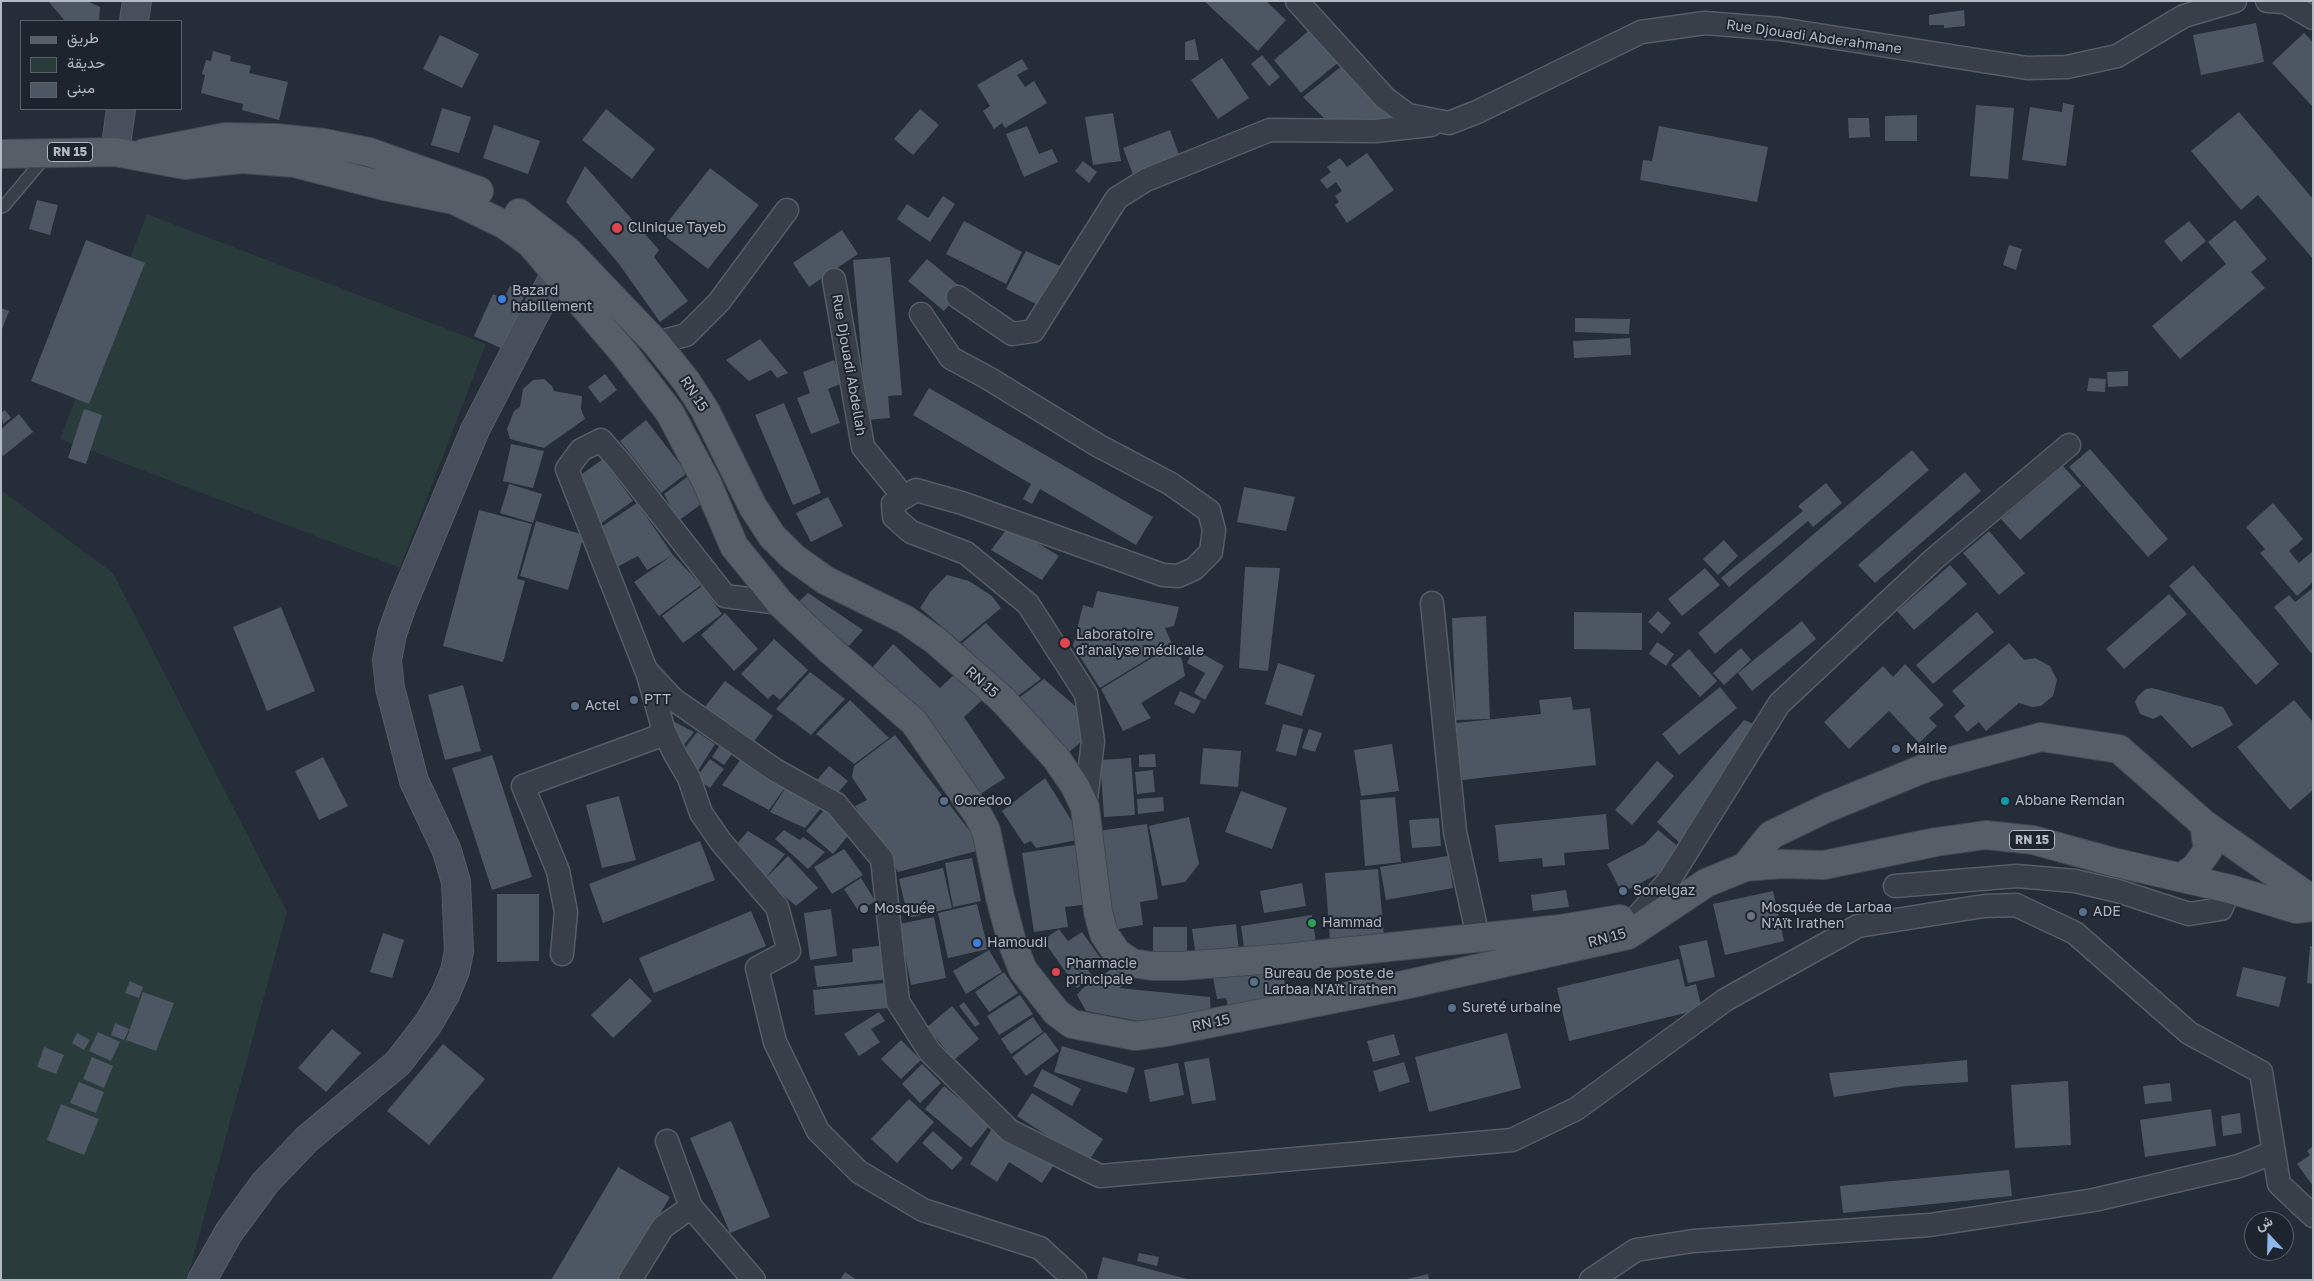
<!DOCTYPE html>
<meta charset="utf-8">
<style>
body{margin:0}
#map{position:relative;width:2314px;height:1281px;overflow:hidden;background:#242d38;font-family:"Golos Text",Vazirmatn,sans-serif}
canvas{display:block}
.frame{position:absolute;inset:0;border:2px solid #b3bac4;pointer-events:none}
.legend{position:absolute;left:20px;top:20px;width:162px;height:90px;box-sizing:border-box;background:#1d242d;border:1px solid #596069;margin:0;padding:6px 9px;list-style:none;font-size:15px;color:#b3bac4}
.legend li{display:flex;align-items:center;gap:10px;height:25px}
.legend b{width:25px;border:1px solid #596069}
.north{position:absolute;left:2244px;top:1211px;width:50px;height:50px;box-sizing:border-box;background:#1d242d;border:1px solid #596069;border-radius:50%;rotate:339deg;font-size:14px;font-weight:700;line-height:20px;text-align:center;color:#b3bac4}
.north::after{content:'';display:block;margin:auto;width:18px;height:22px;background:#90b7ec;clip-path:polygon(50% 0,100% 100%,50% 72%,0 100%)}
</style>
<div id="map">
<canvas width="2314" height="1281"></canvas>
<div class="frame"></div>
<ul class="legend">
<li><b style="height:6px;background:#565e68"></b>طريق</li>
<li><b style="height:14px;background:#293b3b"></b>حديقة</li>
<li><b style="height:14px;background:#4d5763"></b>مبنى</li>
</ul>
<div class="north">ش</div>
</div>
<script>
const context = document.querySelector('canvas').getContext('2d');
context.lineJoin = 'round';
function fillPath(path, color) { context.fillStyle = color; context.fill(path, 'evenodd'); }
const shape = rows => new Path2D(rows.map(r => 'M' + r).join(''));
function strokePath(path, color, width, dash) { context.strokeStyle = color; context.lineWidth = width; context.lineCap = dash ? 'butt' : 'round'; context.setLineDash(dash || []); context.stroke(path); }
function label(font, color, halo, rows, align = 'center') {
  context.font = font + ' "Golos Text",sans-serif'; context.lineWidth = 4; context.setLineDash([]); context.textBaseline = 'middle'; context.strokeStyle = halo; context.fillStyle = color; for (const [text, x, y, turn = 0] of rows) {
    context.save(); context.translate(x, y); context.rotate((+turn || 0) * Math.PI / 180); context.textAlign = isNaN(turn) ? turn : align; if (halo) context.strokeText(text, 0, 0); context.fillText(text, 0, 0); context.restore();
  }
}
const green = shape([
 [147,214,486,344,400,568,60,439],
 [1,490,113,573,287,912,187,1280,1,1280]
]);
const building = shape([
 [48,1,87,1,100,7,99,21,65,21],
 [1204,1,1266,1,1286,20,1258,51],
 [1964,10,1965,26,1944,28,1944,25,1929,25,1929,15],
 [2256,23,2264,62,2201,75,2193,35],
 [1311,29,1339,62,1301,93,1274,60],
 [2304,33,2313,42,2313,107,2272,63],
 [440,35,479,54,462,88,423,69],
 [1195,39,1199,60,1185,60,1185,42],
 [213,51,231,56,230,61,251,66,249,73,288,82,279,120,242,110,243,104,201,93,205,75,202,74,206,60,211,61],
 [1262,55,1280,77,1269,86,1251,64],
 [1222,58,1249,98,1218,119,1191,80],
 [1022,59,1028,69,1017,75,1025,87,1034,81,1047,103,1005,128,1002,123,994,129,983,111,990,106,977,85],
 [1343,65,1391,118,1329,123,1303,97],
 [2063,103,2074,105,2066,166,2022,160,2030,107,2062,112],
 [1976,105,2014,108,2008,179,1970,176],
 [442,108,471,117,459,153,431,145],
 [606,109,655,149,632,179,582,140],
 [920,109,939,125,913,155,894,139],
 [2239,112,2313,199,2313,259,2258,195,2241,210,2191,151],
 [1113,113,1121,161,1093,165,1085,117],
 [1917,115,1917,141,1885,141,1885,116],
 [1848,118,1869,118,1870,137,1849,138],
 [494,125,540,141,528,174,483,158],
 [1027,126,1039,154,1052,149,1058,162,1024,177,1006,134],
 [1659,126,1768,147,1757,202,1640,180,1643,160,1652,161],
 [1170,130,1181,160,1134,177,1123,148],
 [1367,153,1394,190,1347,223,1335,205,1339,202,1335,196,1342,191,1336,182,1327,189,1320,180,1331,172,1327,167,1340,158,1347,167],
 [1083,161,1097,172,1089,183,1075,171],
 [585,166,659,250,654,257,688,301,660,322,619,264,566,202],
 [710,168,759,205,708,269,660,232],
 [943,196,955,204,930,242,897,219,907,204,928,218],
 [37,200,58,205,50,235,29,229],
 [2235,220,2267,259,2251,272,2265,288,2180,359,2152,326,2226,264,2208,242],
 [964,221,1022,252,1006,284,946,254],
 [2189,221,2206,241,2181,262,2164,241],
 [842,230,858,254,809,287,793,263],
 [86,240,145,263,89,404,31,381],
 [2009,245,2022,249,2016,270,2003,265],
 [1026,251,1064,268,1042,307,1006,289],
 [890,257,902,395,888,396,890,418,867,420,853,260],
 [927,259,963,289,944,311,908,281],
 [510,286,526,293,520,304,532,310,512,353,474,336,493,294,504,299],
 [1,308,9,311,1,332],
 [1575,318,1630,319,1629,334,1575,332],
 [1630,338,1631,355,1574,358,1573,341],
 [760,339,788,373,777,378,771,370,749,381,726,360],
 [834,360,843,383,828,389,840,423,811,434,797,398,810,393,803,372],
 [2128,371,2128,386,2108,387,2107,372],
 [605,374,617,390,600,403,588,387],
 [2089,378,2106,379,2105,392,2087,391],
 [544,379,552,386,554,391,582,396,581,409,585,419,544,448,510,439,507,429,514,411,520,407,523,389,533,380],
 [929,388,1153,517,1136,545,1040,489,1032,504,1023,499,1031,484,913,415],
 [784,403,821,493,793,505,755,415],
 [84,409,102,415,86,464,68,458],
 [5,410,11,418,3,424,1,413],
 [19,414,33,432,3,456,1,453,1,429],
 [646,420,687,473,661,493,620,441],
 [511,444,544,451,533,488,503,481],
 [2090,449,2168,539,2148,557,2069,467],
 [1912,450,1929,470,1715,654,1698,633],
 [603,459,633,501,600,524,582,474],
 [2063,466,2081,486,2020,540,2001,519],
 [1965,472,1981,491,1875,583,1858,565],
 [690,475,708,499,678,521,664,494],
 [1826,483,1842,503,1813,527,1808,521,1729,587,1721,578,1803,511,1798,506],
 [509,484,542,494,533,523,500,513],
 [1244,487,1295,497,1286,531,1237,522],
 [828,497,843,526,811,542,796,513],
 [637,503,673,555,647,570,638,556,615,568,601,527],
 [2273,503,2303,539,2289,551,2299,563,2313,551,2313,582,2297,596,2260,553,2265,549,2246,527],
 [479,510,532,524,517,579,525,581,503,662,443,646],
 [536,521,584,535,568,590,520,576],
 [1009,526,1059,556,1042,580,991,550],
 [1989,531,2025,573,1999,595,1963,553],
 [1724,540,1738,556,1718,575,1703,559],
 [673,555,701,585,659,616,634,582],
 [1950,565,1967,584,1914,630,1897,611],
 [2193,565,2279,664,2256,685,2169,586],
 [1245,567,1280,568,1268,671,1239,668],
 [1705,568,1720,585,1682,616,1668,599],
 [947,575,969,581,992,596,1001,608,960,642,920,608,931,591],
 [702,586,722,614,683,643,662,616],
 [2313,588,2313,652,2311,653,2274,607,2289,595,2295,602],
 [1097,591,1179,607,1174,626,1165,628,1172,644,1100,688,1073,646,1083,605,1093,608],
 [808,593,863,630,849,646,795,605],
 [2169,594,2187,614,2124,669,2106,649],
 [281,607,315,691,267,711,233,627],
 [1658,611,1671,623,1662,634,1648,622],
 [1574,612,1642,613,1642,650,1574,649],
 [1977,612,1994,632,1933,684,1916,665],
 [725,613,758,649,734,671,701,635],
 [1486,616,1490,719,1456,720,1452,618],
 [1802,621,1816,639,1752,691,1738,673],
 [986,623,1041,679,1015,698,962,643],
 [774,639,808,670,780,700,773,694,768,699,741,674],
 [1657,642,1674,654,1666,666,1649,654],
 [2009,643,2024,660,2035,658,2050,666,2057,680,2053,696,2041,706,2032,707,2019,703,1986,731,1979,722,1967,732,1954,716,1965,706,1952,691],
 [893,644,940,688,957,672,982,700,964,717,1005,778,979,795,871,669],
 [1173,645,1182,660,1185,676,1141,703,1151,718,1123,731,1101,689],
 [1741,648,1751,660,1724,685,1713,673],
 [1194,649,1224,666,1205,700,1194,693,1205,673,1187,663],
 [1689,649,1717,681,1700,697,1671,665],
 [1278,663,1315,675,1302,716,1265,704],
 [1905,664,1944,705,1929,718,1937,726,1919,743,1889,711,1849,749,1824,722,1883,666,1893,677],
 [810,672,845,699,811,735,776,709],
 [1044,679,1089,718,1086,738,1069,752,1016,700],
 [725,681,773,716,749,748,701,712],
 [463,685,481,751,445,760,428,695],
 [1720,687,1737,708,1679,755,1662,734],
 [2152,688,2223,707,2233,725,2192,748,2161,715,2153,719,2140,714,2135,702,2138,696,2146,689],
 [1180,691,1201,701,1194,714,1174,704],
 [1571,697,1573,710,1590,708,1596,765,1462,780,1456,723,1541,714,1539,700],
 [850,700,889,738,854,764,816,734],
 [2294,700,2313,722,2313,790,2290,810,2237,747],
 [671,720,694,732,680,750],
 [1744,720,1756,725,1682,845,1657,822],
 [1283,724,1303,729,1296,756,1276,751],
 [1309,729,1322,733,1315,752,1302,748],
 [697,732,715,744,694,777,682,752],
 [895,735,984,849,898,872,855,806,867,800,852,777,854,766],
 [1392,744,1399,791,1361,796,1354,750],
 [720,745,732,754,724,765,712,757],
 [1203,748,1241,751,1238,787,1200,784],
 [1155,754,1156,767,1139,767,1139,755],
 [492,755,532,877,492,890,452,768],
 [323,757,348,806,319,820,295,771],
 [1131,758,1135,815,1104,817,1100,760],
 [710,759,724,769,710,788,696,778],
 [741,759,786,786,769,810,722,785],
 [1657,761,1674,776,1632,825,1615,810],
 [829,766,848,781,835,796,816,781],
 [1153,770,1155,792,1137,794,1135,772],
 [1045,778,1083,839,1036,848,1031,841,1024,844,1002,811],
 [786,787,822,807,805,828,770,812],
 [1241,791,1287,808,1272,849,1225,832],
 [619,796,636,860,602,868,586,805],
 [1163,797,1164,811,1138,814,1137,799],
 [1395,797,1401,862,1365,866,1360,800],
 [825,809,852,831,833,854,806,831],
 [1606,814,1609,849,1564,853,1565,865,1543,867,1542,858,1499,862,1495,825],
 [1189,817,1199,864,1185,882,1162,886,1149,826],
 [1439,818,1441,846,1412,848,1409,820],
 [1147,824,1158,899,1140,902,1143,925,1112,930,1098,831],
 [784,830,800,840,803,837,825,852,808,869,775,839],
 [1658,830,1680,848,1667,869,1622,893,1607,864,1645,844],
 [748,831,785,854,765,879,788,856,818,888,796,906,765,879,734,847],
 [700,841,715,880,603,923,589,884],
 [1081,844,1090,904,1065,907,1068,927,1034,932,1022,853],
 [844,849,863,875,832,894,814,867],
 [1448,856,1453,888,1386,900,1380,867],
 [972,858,981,901,953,907,945,863],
 [943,868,952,908,908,918,899,879],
 [1378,869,1384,936,1330,940,1325,873],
 [861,878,875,901,859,912,844,889],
 [1302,883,1306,906,1264,913,1260,891],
 [1566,890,1569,907,1533,911,1531,895],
 [1773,891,1784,941,1725,955,1713,904],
 [497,894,539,894,539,961,497,962],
 [977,904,988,949,948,958,938,913],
 [831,909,837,956,810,960,804,913],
 [751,911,766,946,654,993,639,958],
 [1312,915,1316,943,1245,954,1241,926],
 [934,917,946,978,911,985,899,924],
 [1236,924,1239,952,1196,957,1192,929],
 [1153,927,1187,927,1187,957,1153,956],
 [1059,929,1068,941,1082,932,1102,960,1088,970,1093,977,1077,988,1043,940],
 [383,933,404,940,392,978,370,972],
 [1707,940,1715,977,1688,983,1679,946],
 [887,945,890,979,817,987,814,966,853,962,852,949],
 [2310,946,2313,947,2313,984,2307,983],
 [989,950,1002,972,966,994,953,971],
 [1679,959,1685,987,1696,984,1702,1009,1569,1041,1557,988],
 [1282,965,1286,991,1279,992,1280,1003,1229,1012,1226,998,1217,999,1213,977],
 [1116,966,1131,980,1119,988,1210,997,1211,1017,1164,1026,1086,1011,1077,995,1082,989],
 [2243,967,2286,977,2279,1007,2236,996],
 [1004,972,1018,993,989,1012,975,992],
 [630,978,652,1001,613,1038,591,1015],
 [130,981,143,987,139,998,125,993],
 [885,983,888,1008,815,1015,813,990],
 [143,992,174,1003,156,1051,126,1040],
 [1020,995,1033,1014,999,1035,987,1016],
 [964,1002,980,1024,975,1027,959,1006],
 [952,1006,979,1039,954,1060,927,1027],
 [879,1012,885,1021,871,1029,880,1042,859,1056,844,1034],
 [1033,1017,1043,1032,1011,1054,1001,1039],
 [115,1023,129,1029,124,1040,111,1035],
 [332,1029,361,1053,326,1092,298,1068],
 [98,1032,120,1042,111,1061,89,1051],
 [1045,1032,1059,1051,1026,1076,1012,1057],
 [77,1033,90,1040,84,1050,72,1043],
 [1507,1033,1521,1088,1429,1112,1415,1057],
 [1394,1034,1400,1055,1373,1062,1367,1041],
 [901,1040,921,1060,901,1079,881,1059],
 [443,1044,485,1079,429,1145,387,1111],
 [1062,1046,1135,1068,1127,1093,1054,1072],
 [44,1047,64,1055,56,1074,37,1067],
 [92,1057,113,1066,104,1088,83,1079],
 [1209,1058,1216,1100,1192,1104,1184,1062],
 [1967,1060,1968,1082,1906,1086,1834,1097,1829,1073],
 [1404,1062,1410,1082,1379,1092,1373,1071],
 [1178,1063,1184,1095,1150,1102,1144,1070],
 [922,1064,941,1083,920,1103,902,1084],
 [1042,1069,1081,1089,1072,1106,1033,1086],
 [2068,1081,2071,1145,2015,1148,2011,1085],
 [79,1082,104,1092,96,1113,70,1103],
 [2170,1083,2172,1101,2145,1104,2143,1086],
 [944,1086,990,1125,971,1148,925,1109],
 [1032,1093,1103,1139,1088,1162,1017,1116],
 [909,1099,934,1122,897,1163,871,1139],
 [61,1104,99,1119,84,1155,47,1140],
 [2211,1109,2216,1146,2145,1157,2140,1120],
 [2240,1113,2242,1133,2223,1136,2221,1116],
 [731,1121,770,1217,730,1233,690,1138],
 [993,1127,1053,1166,1042,1183,1009,1162,997,1182,970,1164],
 [933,1131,963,1158,952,1170,922,1143],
 [2313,1146,2313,1186,2297,1164,2310,1155,2307,1151],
 [618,1167,670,1197,621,1280,551,1280],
 [2009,1170,2012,1196,1843,1213,1840,1186],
 [1139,1253,1159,1257,1157,1266,1137,1261],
 [1103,1257,1187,1279,1186,1280,1097,1279],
 [845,1272,857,1280,840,1280],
 [1428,1274,1429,1280,1407,1280,1407,1279]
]);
const lane = shape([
 [1,207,4,206,46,156]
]);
const street = shape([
 [1297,1,1385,98,1408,115,1449,123,1477,112,1641,32,1705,23,1780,29,2027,68,2067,67,2117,56,2184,16,2235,1],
 [2267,1,2285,2,2313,18],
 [834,280,863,447,903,496],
 [958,297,1012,334,1033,331,1117,198,1146,180,1270,130,1375,131,1431,125],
 [921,314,951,358,988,378,1099,446,1171,484,1209,511,1214,530,1211,552,1194,569,1178,576,1163,575,962,503,916,490,893,504,894,517,911,532,966,553,1028,604,1086,694,1093,741,1085,807],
 [656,343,686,335,719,302,787,210],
 [780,603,725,596,620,462,601,440,581,450,567,469,646,670,673,699,775,770,836,804,882,859,898,1002,930,1052,1010,1131,1100,1176,1512,1140,1576,1109,1725,1000,1858,926,1984,906,2016,905,2075,933,2189,1033,2261,1072,2279,1184,2313,1216],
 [1432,603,1455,832,1478,937],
 [648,675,664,731,674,752,689,778,701,813,721,842,777,907,789,951,757,968,775,1042,818,1131,859,1172,923,1210,1040,1248,1075,1280],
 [1895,886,2017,876,2075,881,2118,891,2189,914,2221,909,2230,889],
 [1638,916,1670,879,1779,704,1934,559,2069,445],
 [562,954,566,912,558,871,523,786,654,738,664,731],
 [667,1141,691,1207,754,1280],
 [630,1280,663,1227,691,1207],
 [1591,1280,1636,1250,1693,1241,1930,1225,2094,1200,2239,1166,2272,1153]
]);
const secondary = shape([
 [134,21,137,1],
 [115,152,121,109],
 [202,1280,229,1232,265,1183,307,1139,398,1063,428,1024,445,995,455,971,459,951,456,882,447,851,414,781,390,688,387,660,392,634,402,605,475,430,566,253]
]);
const primary = shape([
 [144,153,225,137,277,138,324,143,369,152,479,191],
 [1,154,115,152,185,165,242,159,294,163,384,186,454,200,505,225,530,243,624,353,670,413,707,483,734,546,780,603,830,650,914,722,978,815,986,830,1000,897,1012,942,1023,970,1056,1012,1072,1024,1135,1036,1166,1032,1404,985,1628,935,1706,883,1745,867,1782,864,1824,865,1936,842,1986,835,2033,840,2113,862,2230,889,2296,909,2313,907],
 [519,213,568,251,656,343,687,382,705,410,753,507,772,536,793,557,825,580,906,620,936,641,1002,699,1056,758,1075,786,1085,807,1098,912,1104,934,1117,953,1132,963,1152,966,1182,966,1286,958,1560,929,1620,919],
 [1745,867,1771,835,1827,808,1925,768,2041,737,2119,749,2204,824,2313,900],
 [2181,877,2195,868,2208,850,2204,824]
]);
const markers = [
 [617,228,6,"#e0444e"],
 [502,299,5,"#3f7fe0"],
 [1065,643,6,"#e0444e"],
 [634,700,5,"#5c6f8a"],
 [575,706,5,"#5c6f8a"],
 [1896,749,5,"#5c6f8a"],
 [944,801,5,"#5c6f8a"],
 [2005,801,5,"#0f9aa8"],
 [1623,891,5,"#5c6f8a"],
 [864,909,5,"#6b7280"],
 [2083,912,5,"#5c6f8a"],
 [1751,916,5,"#6b7280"],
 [1312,923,5,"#2e9e5b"],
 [977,943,5,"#3f7fe0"],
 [1056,972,5,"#e0444e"],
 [1254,982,5,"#5c6f8a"],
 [1452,1008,5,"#5c6f8a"]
];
const shields = [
 [70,152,45],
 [2032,840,45]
];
const shieldNames = [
 ["RN 15",70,152],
 ["RN 15",2032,840]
];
const streetNames = [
 ["Rue Djouadi Abderahmane",1814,37,8],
 ["Rue Djouadi Abdellah",849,365,80],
 ["RN 15",694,394,57],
 ["RN 15",982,682,42],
 ["RN 15",1607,938,-15],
 ["RN 15",1211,1023,-12]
];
const poiNames = [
 ["Clinique Tayeb",628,228],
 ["Bazard",512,291],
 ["habillement",512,307],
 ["Laboratoire",1076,635],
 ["d'analyse médicale",1076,651],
 ["PTT",644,700],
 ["Actel",585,706],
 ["Mairie",1906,749],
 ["Ooredoo",954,801],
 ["Abbane Remdan",2015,801],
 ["Sonelgaz",1633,891],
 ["Mosquée de Larbaa",1761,908],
 ["N'Aït Irathen",1761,924],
 ["Mosquée",874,909],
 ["ADE",2093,912],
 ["Hammad",1322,923],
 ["Hamoudi",987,943],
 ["Pharmacie",1066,964],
 ["principale",1066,980],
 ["Bureau de poste de",1264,974],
 ["Larbaa N'Aït Irathen",1264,990],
 ["Sureté urbaine",1462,1008]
];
fillPath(green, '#293b3b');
fillPath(building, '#4d5763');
strokePath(lane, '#565d66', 14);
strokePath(street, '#565d66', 25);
strokePath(secondary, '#565d66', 30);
strokePath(primary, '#414851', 30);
strokePath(lane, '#383f48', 11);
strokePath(street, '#383f48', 22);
strokePath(secondary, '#464f5b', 28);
strokePath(primary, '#565e68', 28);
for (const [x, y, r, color] of markers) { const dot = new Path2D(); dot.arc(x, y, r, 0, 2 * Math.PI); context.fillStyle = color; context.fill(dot); strokePath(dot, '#1d242d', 2); }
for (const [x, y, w] of shields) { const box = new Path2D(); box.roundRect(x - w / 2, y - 9.5, w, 19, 4); context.fillStyle = '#1d242d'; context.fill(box); strokePath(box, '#b3bac4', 1); }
label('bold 12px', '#b3bac4', null, shieldNames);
label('14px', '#b3bac4', '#1d242d', streetNames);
label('14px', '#b3bac4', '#1d242d', poiNames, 'left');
</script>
